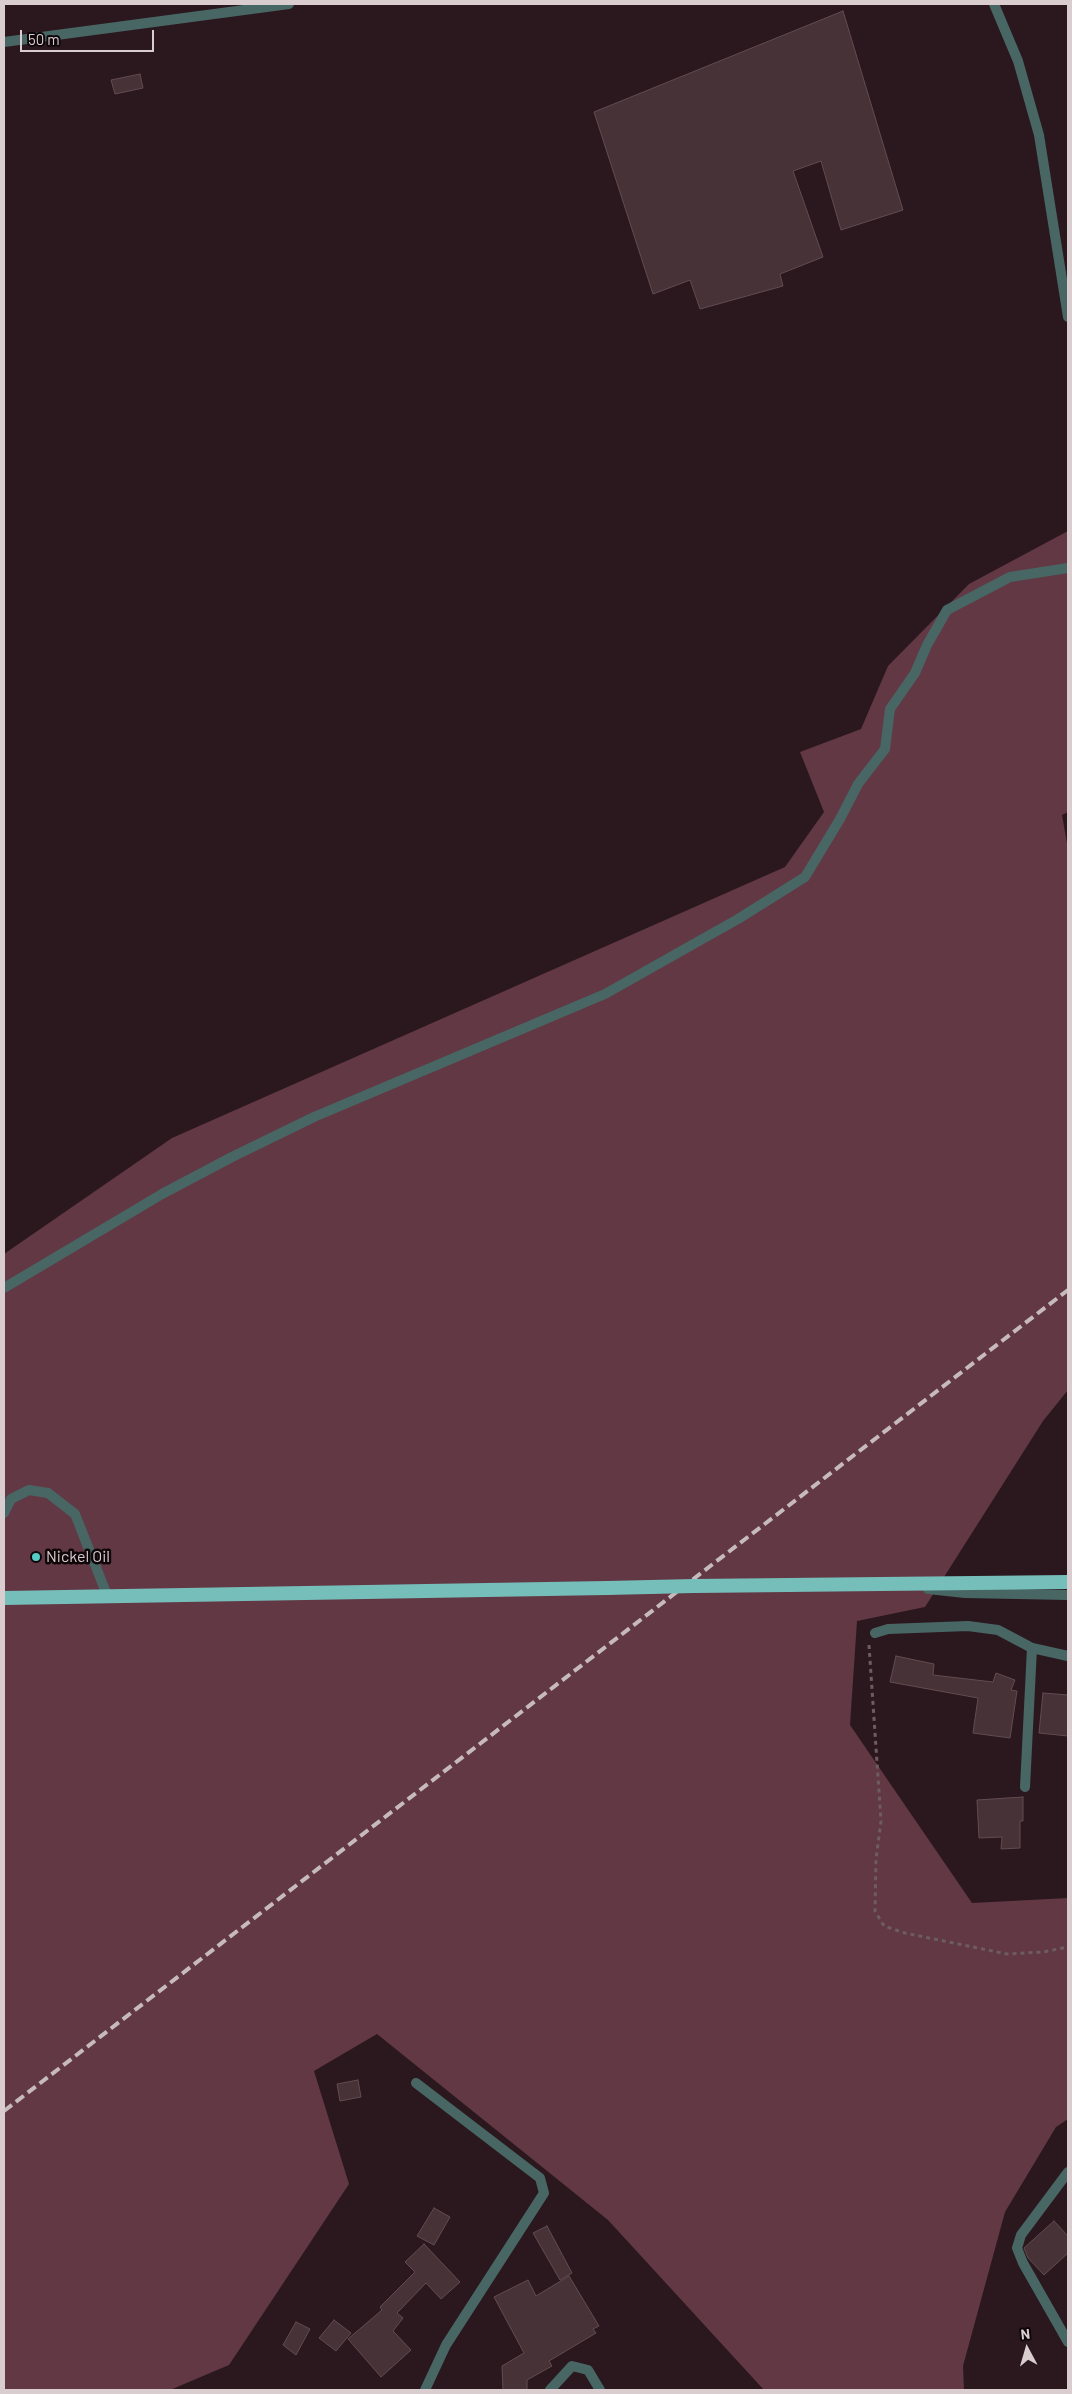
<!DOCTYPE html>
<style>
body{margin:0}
#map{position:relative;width:1072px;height:2394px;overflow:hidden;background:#2b181e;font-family:Barlow,sans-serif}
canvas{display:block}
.frame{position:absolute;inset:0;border:5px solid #dacdd0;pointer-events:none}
.north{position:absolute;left:1002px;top:2324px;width:50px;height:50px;-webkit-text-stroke:4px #0e0608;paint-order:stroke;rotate:354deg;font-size:14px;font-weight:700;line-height:20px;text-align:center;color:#dacdd0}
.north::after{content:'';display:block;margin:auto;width:18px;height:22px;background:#dacdd0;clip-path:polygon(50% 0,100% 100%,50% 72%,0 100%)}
.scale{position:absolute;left:20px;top:30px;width:134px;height:22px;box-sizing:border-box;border:2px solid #dacdd0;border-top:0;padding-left:6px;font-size:15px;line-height:18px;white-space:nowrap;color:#dacdd0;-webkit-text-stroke:4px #0e0608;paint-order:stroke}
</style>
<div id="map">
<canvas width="1072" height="2394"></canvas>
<div class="frame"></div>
<div class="north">N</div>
<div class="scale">50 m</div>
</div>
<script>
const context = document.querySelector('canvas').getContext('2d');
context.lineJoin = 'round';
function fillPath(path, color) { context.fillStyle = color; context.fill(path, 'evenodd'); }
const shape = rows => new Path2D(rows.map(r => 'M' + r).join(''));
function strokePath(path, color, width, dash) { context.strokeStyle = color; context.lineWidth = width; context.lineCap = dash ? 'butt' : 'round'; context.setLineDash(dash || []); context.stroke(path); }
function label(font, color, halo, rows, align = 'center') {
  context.font = font + ' Barlow,sans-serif'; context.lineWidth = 5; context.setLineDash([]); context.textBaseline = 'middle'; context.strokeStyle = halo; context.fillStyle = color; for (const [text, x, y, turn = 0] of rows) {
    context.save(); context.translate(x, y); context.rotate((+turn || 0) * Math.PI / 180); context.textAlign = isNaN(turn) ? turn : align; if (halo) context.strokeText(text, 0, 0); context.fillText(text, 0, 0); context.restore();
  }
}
const green = shape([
 [1068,531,1068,812,1062,815,1068,849,1068,1390,1043,1421,925,1607,857,1621,850,1725,972,1903,1068,1898,1068,2119,1056,2127,1005,2212,963,2366,964,2390,764,2390,608,2220,377,2034,314,2071,349,2184,229,2365,170,2390,4,2390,4,1254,172,1138,785,867,824,812,800,752,861,729,888,666,969,584]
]);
const building = shape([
 [843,11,903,210,841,230,821,161,793,171,823,257,780,274,783,286,700,309,690,280,653,294,594,112,843,11],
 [140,74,143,88,115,94,111,80,140,74],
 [896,1656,934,1664,933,1675,993,1682,996,1673,1015,1680,1011,1690,1017,1691,1010,1738,973,1733,978,1698,890,1682,896,1656],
 [1043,1693,1068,1695,1068,1736,1039,1733,1043,1693],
 [1023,1797,1023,1821,1020,1821,1020,1848,1001,1849,1002,1837,979,1838,977,1800,1023,1797],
 [358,2080,361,2097,340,2101,337,2084,358,2080],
 [434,2208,450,2217,434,2245,417,2236,434,2208],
 [1054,2221,1068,2236,1068,2253,1044,2275,1028,2258,1024,2248,1054,2221],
 [547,2226,572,2273,560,2280,533,2233,547,2226],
 [424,2244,460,2282,441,2299,426,2283,397,2313,403,2318,393,2331,411,2350,381,2377,348,2339,382,2310,380,2307,415,2272,405,2262,424,2244],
 [569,2276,599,2326,593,2329,596,2333,549,2361,552,2366,527,2380,527,2390,503,2390,502,2366,524,2353,494,2297,528,2280,536,2296,569,2276],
 [334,2320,351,2333,336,2351,319,2338,334,2320],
 [296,2322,310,2329,296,2355,283,2345,296,2322]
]);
const path = shape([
 [869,1645,881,1821,876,1859,875,1911,884,1926,905,1933,1007,1954,1043,1952,1068,1947]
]);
const service = shape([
 [4,1513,11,1499,29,1490,48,1493,75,1514,107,1595],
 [550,2390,572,2366,588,2370,600,2390]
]);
const minor = shape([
 [994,4,1018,61,1039,135,1068,317],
 [4,42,289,4],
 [4,1288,162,1194,232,1157,314,1117,605,994,738,919,805,877,840,819,858,784,885,749,890,709,915,673,927,645,947,610,1010,577,1068,568],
 [875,1633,888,1629,968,1626,998,1630,1032,1648,1068,1656],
 [1025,1787,1032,1648],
 [416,2083,540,2178,544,2193,446,2345,425,2390],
 [1068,2172,1021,2235,1017,2248,1023,2263,1068,2342]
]);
const tertiary = shape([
 [928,1589,965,1593,1068,1595]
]);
const trunk = shape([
 [694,1586,1068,1582],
 [4,1598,607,1588]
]);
const rail = shape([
 [4,2111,1068,1290]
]);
const trunkBridge = shape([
 [607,1588,694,1586]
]);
const markers = [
 [36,1557,5,"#54cdc6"]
];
const poiNames = [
 ["Nickel Oil",46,1557]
];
fillPath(green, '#613844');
fillPath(building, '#463237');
strokePath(building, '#624c52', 1);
strokePath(path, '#6d5c61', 3, [4, 4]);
strokePath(service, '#486764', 10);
strokePath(minor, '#486764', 10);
strokePath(tertiary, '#486764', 10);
strokePath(trunk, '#76beba', 14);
strokePath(rail, '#c7babd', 4, [10, 5]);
strokePath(trunkBridge, '#76beba', 14);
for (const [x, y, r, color] of markers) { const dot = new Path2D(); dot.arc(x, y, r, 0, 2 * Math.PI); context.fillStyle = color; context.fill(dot); strokePath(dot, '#0e0608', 2); }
label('16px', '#dacdd0', '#0e0608', poiNames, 'left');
</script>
